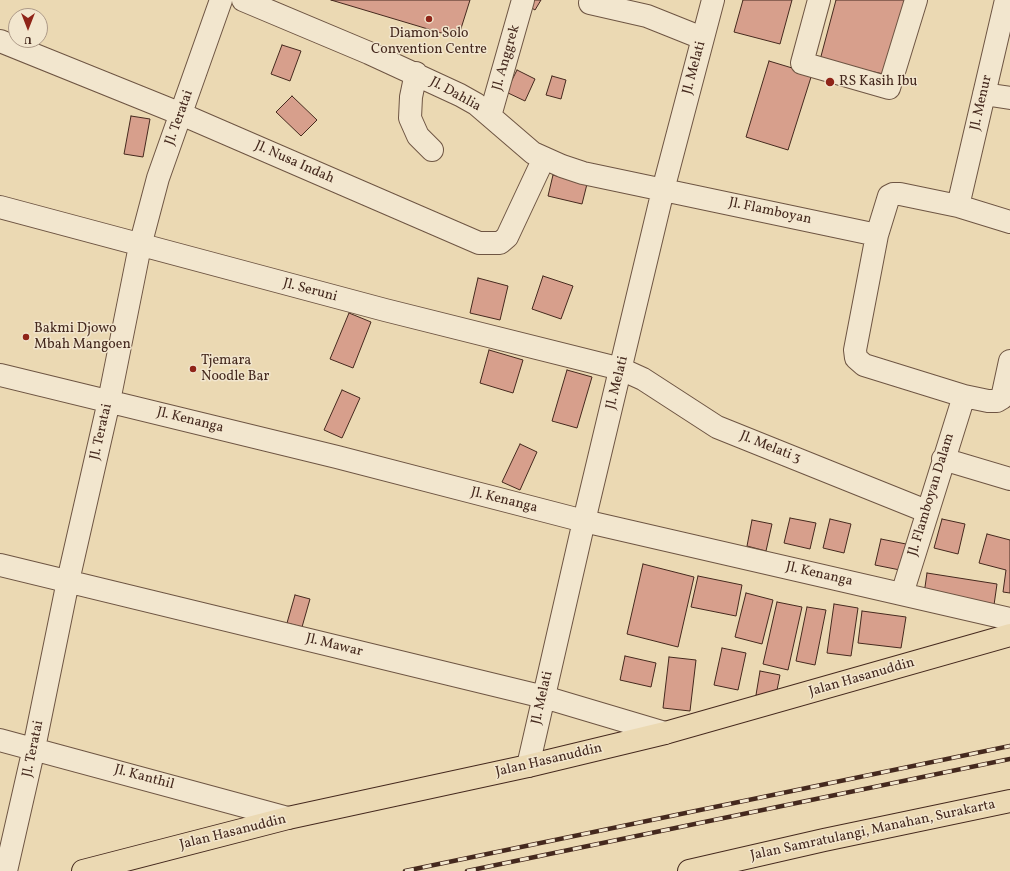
<!DOCTYPE html>
<style>
body{margin:0}
#map{position:relative;width:1010px;height:871px;overflow:hidden;background:#ebd9b3;font-family:Vollkorn,serif}
canvas{display:block}
.north{position:absolute;left:8px;top:8px;width:40px;height:40px;box-sizing:border-box;background:#f2e6ce;border:1px solid #ad9a88;border-radius:50%;rotate:180deg;font-size:11px;font-weight:700;line-height:16px;text-align:center;color:#45291e}
.north::after{content:'';display:block;margin:auto;width:14px;height:18px;background:#8f2418;clip-path:polygon(50% 0,100% 100%,50% 72%,0 100%)}
</style>
<div id="map">
<canvas width="1010" height="871"></canvas>
<div class="north">U</div>
</div>
<script>
const context = document.querySelector('canvas').getContext('2d');
context.lineJoin = 'round';
function fillPath(path, color) { context.fillStyle = color; context.fill(path, 'evenodd'); }
const shape = rows => new Path2D(rows.map(r => 'M' + r).join(''));
function strokePath(path, color, width, dash) { context.strokeStyle = color; context.lineWidth = width; context.lineCap = dash ? 'butt' : 'round'; context.setLineDash(dash || []); context.stroke(path); }
function label(font, color, halo, rows, align = 'center') {
  context.font = font + ' Vollkorn,serif'; context.lineWidth = 3; context.setLineDash([]); context.textBaseline = 'middle'; context.strokeStyle = halo; context.fillStyle = color; for (const [text, x, y, turn = 0] of rows) {
    context.save(); context.translate(x, y); context.rotate((+turn || 0) * Math.PI / 180); context.textAlign = isNaN(turn) ? turn : align; if (halo) context.strokeText(text, 0, 0); context.fillText(text, 0, 0); context.restore();
  }
}
const building = shape([
 [331,0,470,0,458,38,331,0],
 [527,0,541,0,535,10,525,4,527,0],
 [743,0,792,0,780,44,734,32,743,0],
 [836,0,912,0,888,75,820,60,836,0],
 [282,45,301,51,290,81,271,74,282,45],
 [769,61,812,74,788,150,746,137,769,61],
 [517,70,535,79,525,101,506,92,517,70],
 [552,76,566,80,561,99,546,95,552,76],
 [292,96,317,120,301,136,276,112,292,96],
 [131,116,150,119,143,157,124,154,131,116],
 [553,175,587,184,582,204,548,196,553,175],
 [543,276,573,286,561,319,532,309,543,276],
 [478,278,508,286,500,320,470,313,478,278],
 [349,313,371,322,353,368,330,359,349,313],
 [489,350,523,360,513,393,480,383,489,350],
 [567,370,592,377,577,428,552,421,567,370],
 [342,390,360,398,342,438,324,430,342,390],
 [520,444,537,452,520,490,502,482,520,444],
 [790,518,816,523,810,549,784,543,790,518],
 [830,519,851,524,844,553,823,548,830,519],
 [942,519,965,524,958,554,934,548,942,519],
 [752,520,772,524,766,551,747,546,752,520],
 [987,534,1010,540,1010,593,1003,592,1006,570,979,563,987,534],
 [881,539,906,544,900,570,875,565,881,539],
 [643,564,694,577,678,647,627,634,643,564],
 [927,573,997,584,994,605,924,594,927,573],
 [698,576,742,585,736,616,691,607,698,576],
 [746,593,773,600,762,644,735,637,746,593],
 [295,595,310,599,302,627,287,623,295,595],
 [777,602,802,607,788,670,763,664,777,602],
 [834,604,858,608,851,656,827,653,834,604],
 [807,607,826,610,815,665,796,661,807,607],
 [862,611,906,617,901,648,858,643,862,611],
 [722,648,746,653,738,690,714,685,722,648],
 [625,656,656,663,651,687,620,680,625,656],
 [669,657,696,660,690,711,663,708,669,657],
 [760,671,780,675,775,700,756,695,760,671]
]);
const minor = shape([
 [243,0,369,53,460,95,476,104,533,153,562,166,583,173,877,235],
 [819,0,802,63,889,88,916,0],
 [590,3,647,16,702,38],
 [0,41,181,114,479,243,500,243,507,237,544,158],
 [416,73,411,97,410,118,418,136,432,150],
 [984,94,1010,98],
 [490,116,523,0],
 [958,206,1006,0],
 [0,207,385,310,621,369,643,379,717,427,926,511],
 [1010,222,958,206,900,194,893,194,889,196,877,235,855,350,856,358,864,365,964,396,988,401,997,401,1002,398,1010,361],
 [0,375,337,457,584,521,1010,619],
 [943,459,1010,479],
 [0,565,544,697,665,733],
 [902,594,964,396],
 [0,740,288,818],
 [528,766,584,521,663,190,713,0],
 [6,871,34,748,68,581,109,401,140,246,158,178,221,0]
]);
const major = shape([
 [83,871,288,818,528,766,665,733,1010,635],
 [689,871,824,840,1010,801]
]);
const rail = shape([
 [405,871,1010,746],
 [467,871,1010,759]
]);
const markers = [
 [429,19,4,"#8f2418"],
 [830,82,5,"#8f2418"],
 [26,337,4,"#8f2418"],
 [193,369,4,"#8f2418"]
];
const poiNames = [
 ["Diamon Solo",429,34,"center"],
 ["Convention Centre",429,50,"center"],
 ["RS Kasih Ibu",839,82],
 ["Bakmi Djowo",34,329],
 ["Mbah Mangoen",34,345],
 ["Tjemara",201,361],
 ["Noodle Bar",201,377]
];
const streetNames = [
 ["Jl. Anggrek",507,58,-74],
 ["Jl. Melati",695,68,-75],
 ["Jl. Dahlia",455,95,29],
 ["Jl. Menur",982,103,-77],
 ["Jl. Teratai",180,118,-70],
 ["Jl. Nusa Indah",294,163,24],
 ["Jl. Flamboyan",770,212,12],
 ["Jl. Seruni",310,291,15],
 ["Jl. Melati",618,383,-76],
 ["Jl. Kenanga",190,421,14],
 ["Jl. Teratai",102,432,-77],
 ["Jl. Melati 3",770,448,22],
 ["Jl. Flamboyan Dalam",932,495,-73],
 ["Jl. Kenanga",504,501,14],
 ["Jl. Kenanga",819,575,13],
 ["Jl. Mawar",334,646,14],
 ["Jalan Hasanuddin",862,678,-16],
 ["Jl. Melati",543,698,-77],
 ["Jl. Teratai",34,749,-78],
 ["Jalan Hasanuddin",549,761,-13],
 ["Jl. Kanthil",144,778,15],
 ["Jalan Samratulangi, Manahan, Surakarta",873,831,-12],
 ["Jalan Hasanuddin",233,833,-14]
];
fillPath(building, '#d79f8c');
strokePath(building, '#45291e', 1);
strokePath(minor, '#6e5543', 24);
strokePath(major, '#45291e', 24);
strokePath(minor, '#f2e6ce', 22);
strokePath(major, '#ebd9b3', 22);
strokePath(rail, '#45291e', 4.5);
strokePath(rail, '#f2e6ce', 3, [9]);
for (const [x, y, r, color] of markers) { const dot = new Path2D(); dot.arc(x, y, r, 0, 2 * Math.PI); context.fillStyle = color; context.fill(dot); strokePath(dot, '#f2e6ce', 1.5); }
label('14px', '#45291e', '#f2e6ce', poiNames, 'left');
label('14px', '#45291e', '#f2e6ce', streetNames);
</script>
